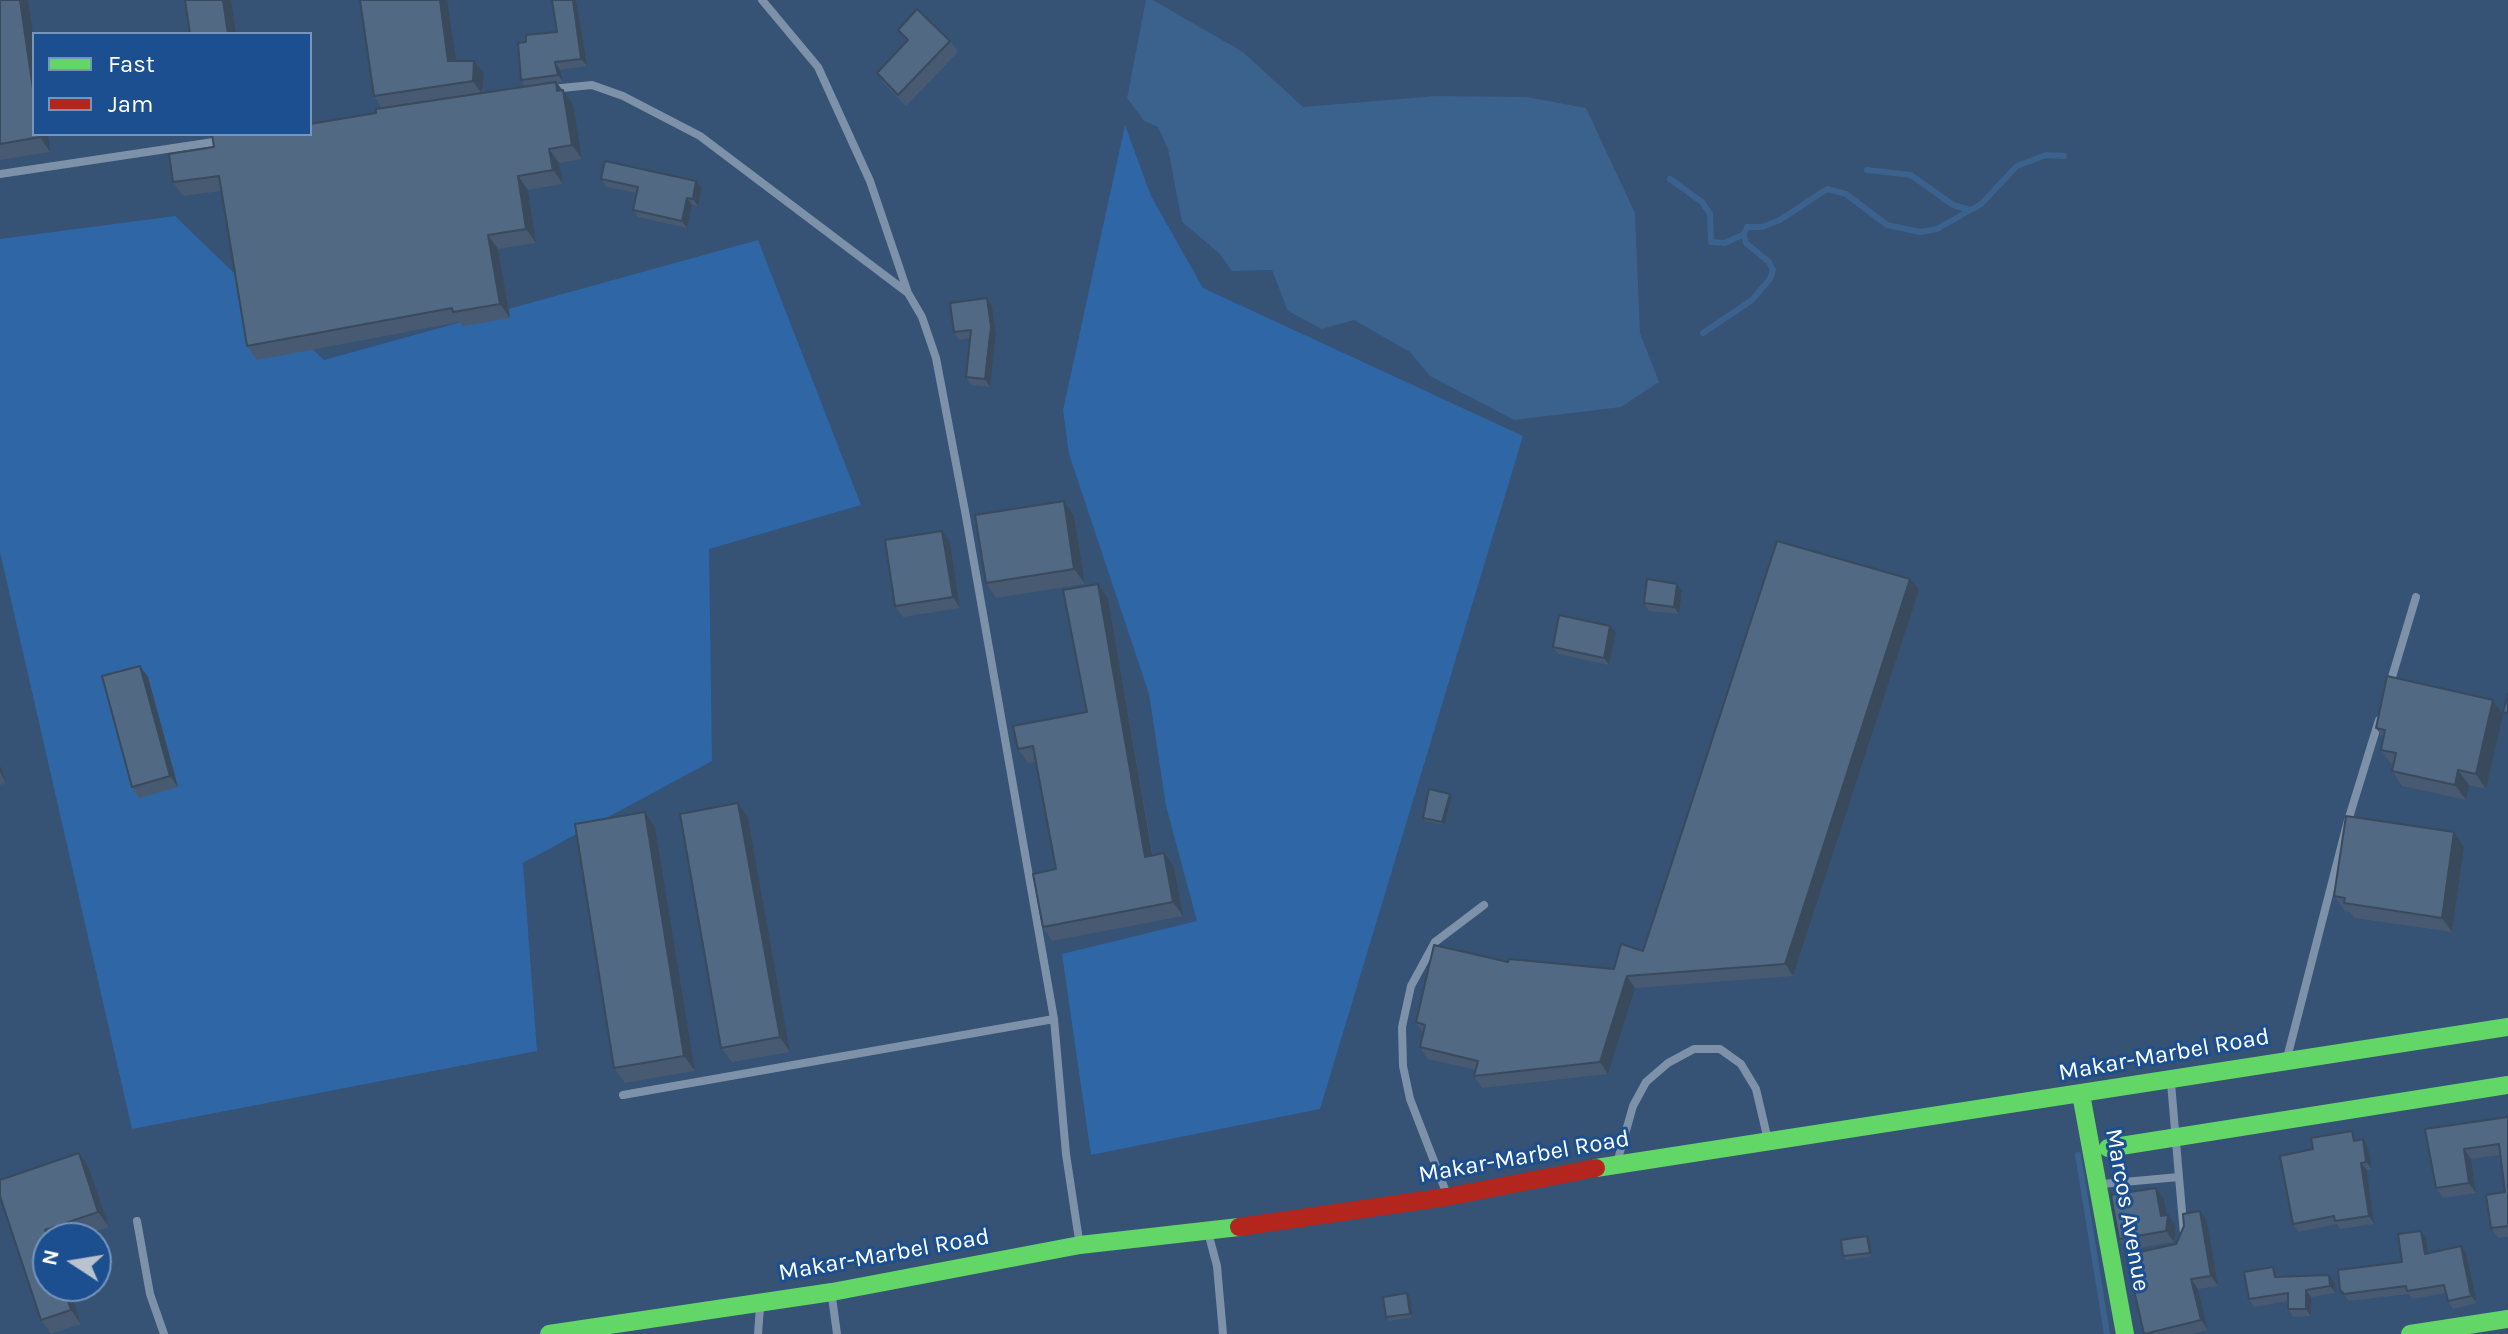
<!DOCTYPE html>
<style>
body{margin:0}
#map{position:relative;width:2508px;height:1334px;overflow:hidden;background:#365274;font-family:Karla,sans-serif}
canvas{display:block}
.legend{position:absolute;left:32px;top:32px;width:280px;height:104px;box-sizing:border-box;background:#1b4f8f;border:2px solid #7695bc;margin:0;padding:10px 14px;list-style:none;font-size:24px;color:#fff}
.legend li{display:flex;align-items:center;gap:16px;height:40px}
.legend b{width:40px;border:2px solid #7695bc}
.north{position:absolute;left:32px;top:1222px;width:80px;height:80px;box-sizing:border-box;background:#1b4f8f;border:2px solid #7695bc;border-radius:50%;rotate:282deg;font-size:22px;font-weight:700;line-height:32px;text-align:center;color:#fff}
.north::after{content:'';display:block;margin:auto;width:28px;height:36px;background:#b9c2ce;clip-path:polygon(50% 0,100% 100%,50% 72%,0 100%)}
</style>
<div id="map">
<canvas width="2508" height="1334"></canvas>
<ul class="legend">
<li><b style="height:10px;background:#63d668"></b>Fast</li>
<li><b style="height:10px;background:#b3261e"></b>Jam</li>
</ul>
<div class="north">N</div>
</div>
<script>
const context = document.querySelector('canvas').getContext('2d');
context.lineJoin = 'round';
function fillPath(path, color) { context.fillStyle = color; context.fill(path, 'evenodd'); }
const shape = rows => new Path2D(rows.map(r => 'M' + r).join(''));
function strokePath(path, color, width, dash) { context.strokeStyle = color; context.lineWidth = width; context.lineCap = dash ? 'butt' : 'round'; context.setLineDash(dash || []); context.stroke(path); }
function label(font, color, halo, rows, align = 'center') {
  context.font = font + ' Karla,sans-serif'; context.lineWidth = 6; context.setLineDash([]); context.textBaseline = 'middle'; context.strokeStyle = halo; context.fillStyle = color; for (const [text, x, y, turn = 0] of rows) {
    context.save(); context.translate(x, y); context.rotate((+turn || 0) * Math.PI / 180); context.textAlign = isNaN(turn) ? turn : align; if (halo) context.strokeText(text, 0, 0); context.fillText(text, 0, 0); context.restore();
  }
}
const green = shape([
 [1125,125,1151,196,1203,288,1523,436,1320,1109,1091,1155,1062,954,1197,921,1166,806,1149,694,1069,454,1063,410],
 [175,216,324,360,758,240,861,505,709,549,712,761,523,863,537,1051,132,1129,0,552,0,239]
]);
const water = shape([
 [1146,0,1153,0,1243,52,1303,107,1436,96,1527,97,1586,108,1635,213,1640,333,1659,382,1621,407,1514,420,1430,376,1410,352,1354,320,1322,329,1288,311,1272,270,1232,271,1219,253,1182,222,1168,149,1158,127,1144,121,1127,98]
]);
const stream = shape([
 [1867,170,1911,175,1953,205,1970,210],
 [1670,179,1702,202,1710,214,1711,242,1725,243,1744,234],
 [1703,333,1752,300,1770,279,1773,270,1769,262,1746,243,1744,234,1747,227,1762,227,1780,220,1827,189,1846,194,1887,225,1920,232,1937,229,1981,204,2017,166,2046,155,2064,156],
 [2078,1155,2107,1334]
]);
const lane = shape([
 [762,0,818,67,870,181,908,293],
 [551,89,592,85,623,96,700,136,908,293,922,317,936,358,965,511,1054,1019,1066,1154,1079,1240],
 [0,174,220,141],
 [2389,687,2416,597],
 [2287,1058,2347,824,2379,720],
 [2171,1083,2179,1177],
 [623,1095,1054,1019],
 [1618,1159,1633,1106,1646,1082,1668,1063,1694,1049,1720,1049,1741,1064,1756,1089,1767,1136],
 [2102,1184,2179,1177,2184,1234],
 [1446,1192,1410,1099,1403,1066,1402,1027,1411,986,1435,942,1484,905],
 [137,1221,150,1294,164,1334],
 [1209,1236,1217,1266,1223,1334],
 [832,1297,837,1334],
 [758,1334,760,1307]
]);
const fast = shape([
 [2081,1094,2125,1334],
 [2108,1148,2508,1085],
 [1596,1168,2508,1027],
 [549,1334,832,1292,1080,1245,1239,1227],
 [2410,1334,2508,1319]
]);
const jam = shape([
 [1239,1227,1447,1197,1596,1168]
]);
const wall = shape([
 [0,0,28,0,34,40,34,134,48,134,50,152,0,160],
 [552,0,575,0,577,4,587,66,560,70,563,82,557,83,573,104,582,159,559,163,563,184,528,190,536,243,498,249,510,318,463,326,460,322,257,360,247,346,221,191,183,196,173,182,214,147,212,134,247,135,376,113,382,108,374,96,456,61,484,74,483,93,525,86,521,80,526,42,557,32],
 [898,30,950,41,958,52,906,106,884,84,877,73,907,42],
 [601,179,696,181,702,188,698,206,692,205,687,228,638,217,633,210,637,193,606,187],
 [987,298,992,306,996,334,990,387,971,385,966,377,970,338,959,340,954,332],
 [1074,516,1085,584,996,598,986,583],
 [950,542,960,608,903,617,895,606],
 [1098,584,1108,598,1153,855,1174,867,1183,916,1052,941,1043,927,1056,869,1036,762,1028,763,1018,749,1087,712],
 [1919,590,1793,976,1635,988,1608,1074,1482,1088,1474,1076,1476,1070,1428,1059,1420,1047,1423,1033,1416,1022,1508,962,1614,969,1643,951],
 [1682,591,1679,614,1649,611,1644,603],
 [1616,633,1609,665,1558,654,1553,647],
 [140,666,148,677,178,787,139,798,132,787],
 [2493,700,2503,715,2486,789,2469,785,2466,800,2402,786,2392,771,2393,765,2391,764,2381,750,2383,738,2376,728],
 [0,765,6,783,0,785],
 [1452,797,1444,825,1425,821,1423,818],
 [738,803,748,818,790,1052,732,1062,721,1048],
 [645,812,655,827,695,1071,625,1083,614,1068],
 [2454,832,2464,847,2452,932,2354,918,2350,912,2345,911,2334,896],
 [2508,1117,2508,1237,2498,1238,2491,1228,2505,1192,2500,1155,2471,1159,2476,1193,2443,1198,2436,1188,2425,1129],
 [2357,1139,2358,1140,2363,1139,2368,1147,2372,1169,2367,1170,2374,1224,2340,1229,2337,1224,2298,1232,2293,1224],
 [79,1153,89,1168,109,1227,76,1238,48,1238,48,1286,69,1286,81,1324,51,1334,41,1320,0,1196],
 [2156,1188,2164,1199,2167,1215,2176,1226,2174,1242,2126,1250,2119,1239],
 [2207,1221,2218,1286,2198,1289,2208,1330,2192,1334,2144,1334,2176,1244],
 [1867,1236,1870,1240,1872,1256,1846,1260,1843,1256],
 [2426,1238,2429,1253,2461,1246,2466,1253,2477,1303,2453,1309,2448,1301,2446,1293,2412,1299,2409,1294,2349,1301,2340,1290,2402,1262],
 [2279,1274,2279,1277,2335,1283,2336,1293,2311,1297,2311,1316,2293,1317,2288,1309,2288,1301,2254,1307,2249,1299],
 [1407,1293,1410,1297,1413,1317,1389,1321,1386,1317]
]);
const shadedWall = shape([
 [20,0,28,0,34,40,34,96],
 [223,0,231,0,236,34,228,34],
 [440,0,447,0,458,74,448,61],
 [573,0,575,0,577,4,587,66,581,59],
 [474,61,484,74,482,94,473,81],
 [555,62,560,70,563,82,558,75],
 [556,82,573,104,582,159,572,145],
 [40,134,48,134,50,152,40,137],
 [549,149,559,163,563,184,553,170],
 [518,176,528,190,536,243,526,229],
 [696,181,702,188,698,206,693,199],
 [687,198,692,205,687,228,682,221],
 [488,235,498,249,510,318,500,304],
 [987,298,992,306,996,334,990,387,985,379],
 [1064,501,1074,516,1085,584,1074,569],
 [942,531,950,542,960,608,953,597],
 [1910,579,1919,590,1793,976,1785,964],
 [1098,584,1108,598,1155,871,1145,857],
 [1677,584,1682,591,1679,614,1674,607],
 [1610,626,1616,633,1609,665,1604,658],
 [140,666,148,677,178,787,170,776],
 [2493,700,2503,715,2486,789,2476,774],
 [0,765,6,783,0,772],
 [2458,770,2469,785,2466,800,2455,785],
 [1450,794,1452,797,1444,825,1442,822],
 [738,803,748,818,790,1052,780,1037],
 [645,812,655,827,695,1071,684,1056],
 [2454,832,2464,847,2452,932,2442,918],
 [1164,853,1174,867,1183,916,1173,902],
 [1627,976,1635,988,1608,1074,1600,1062],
 [2363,1139,2368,1147,2372,1169,2366,1162],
 [2464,1149,2471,1159,2476,1193,2469,1183],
 [79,1153,89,1168,109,1227,98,1212],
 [2361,1163,2367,1170,2374,1224,2369,1216],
 [2156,1188,2164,1199,2168,1221,2168,1215,2176,1226,2174,1242,2166,1231,2161,1216],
 [2200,1211,2207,1221,2218,1286,2211,1276],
 [2421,1231,2426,1238,2430,1261,2425,1254],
 [1867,1236,1870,1240,1872,1256,1870,1253],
 [2461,1246,2466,1253,2477,1303,2471,1296],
 [2329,1275,2335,1283,2336,1293,2330,1286],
 [2191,1279,2198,1289,2208,1330,2201,1320],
 [63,1286,69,1286,81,1324,71,1310],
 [2306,1290,2311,1297,2311,1316,2306,1309],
 [1407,1293,1410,1297,1413,1317,1410,1314]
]);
const building = shape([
 [0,0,20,0,34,96,34,134,40,134,40,137,0,144,0,0],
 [185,0,223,0,228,34,190,34,185,0],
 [360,0,440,0,448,61,474,61,473,81,374,96,360,0],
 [552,0,573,0,581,59,555,62,558,75,521,80,518,43,526,42,526,35,557,32,552,0],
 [917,9,950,41,898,95,877,73,908,40,898,30,917,9],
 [556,82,557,91,563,90,572,145,549,149,553,170,518,176,526,229,488,235,500,304,453,312,452,308,247,346,219,176,173,182,169,154,214,147,212,134,244,134,244,135,250,134,310,134,310,124,376,113,376,109,556,82],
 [605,161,696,181,693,199,687,198,682,221,633,210,638,187,601,179,605,161],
 [987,298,991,326,985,379,966,377,971,330,954,332,950,303,987,298],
 [1064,501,1074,569,986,583,975,515,1064,501],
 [942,531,953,597,895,606,885,540,942,531],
 [1777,541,1910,579,1785,964,1627,976,1600,1062,1474,1076,1478,1061,1420,1047,1425,1025,1416,1022,1434,945,1508,962,1509,959,1614,969,1621,944,1643,951,1777,541],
 [1647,579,1677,584,1674,607,1644,603,1647,579],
 [1098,584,1145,857,1164,853,1173,902,1043,927,1033,874,1056,869,1033,746,1018,749,1013,726,1087,712,1063,590,1098,584],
 [1559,615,1610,626,1604,658,1553,647,1559,615],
 [140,666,170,776,132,787,102,676,140,666],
 [2387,676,2493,700,2476,774,2458,770,2455,785,2392,771,2396,753,2381,750,2385,730,2376,728,2387,676],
 [2508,694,2508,713,2503,712,2508,694],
 [1429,789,1450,794,1442,822,1423,818,1429,789],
 [738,803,780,1037,721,1048,680,814,738,803],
 [645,812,684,1056,614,1068,575,824,645,812],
 [2346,816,2454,832,2442,918,2344,903,2345,898,2334,896,2346,816],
 [2508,1117,2508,1226,2491,1228,2486,1195,2505,1192,2499,1144,2464,1149,2469,1183,2436,1188,2425,1129,2508,1117],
 [2352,1131,2354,1141,2363,1139,2366,1162,2361,1163,2369,1216,2335,1221,2334,1216,2293,1224,2280,1156,2313,1149,2311,1138,2352,1131],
 [79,1153,98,1212,45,1230,48,1240,48,1286,63,1286,71,1310,41,1320,0,1196,0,1180,79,1153],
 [2156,1188,2161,1216,2168,1215,2166,1231,2119,1239,2111,1195,2156,1188],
 [2200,1211,2211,1276,2191,1279,2201,1320,2144,1334,2126,1255,2176,1244,2184,1226,2183,1214,2200,1211],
 [2421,1231,2425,1254,2461,1246,2471,1296,2448,1301,2444,1285,2407,1291,2406,1286,2344,1294,2340,1290,2338,1270,2402,1262,2398,1234,2421,1231],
 [1867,1236,1870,1253,1843,1256,1841,1240,1867,1236],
 [2273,1267,2275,1277,2329,1275,2330,1286,2306,1290,2306,1309,2288,1309,2288,1293,2249,1299,2244,1272,2273,1267],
 [1407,1293,1410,1314,1386,1317,1383,1297,1407,1293]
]);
const streetNames = [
 ["Makar-Marbel Road",2164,1055,-10],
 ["Makar-Marbel Road",1524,1157,-10],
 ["Marcos Avenue",2127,1210,80],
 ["Makar-Marbel Road",884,1255,-10]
];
fillPath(green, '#2f66a5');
fillPath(water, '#3b618d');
strokePath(stream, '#3b618d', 6);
strokePath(lane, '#7d92a8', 8);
strokePath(fast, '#63d668', 18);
strokePath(jam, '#b3261e', 18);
fillPath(wall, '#475a72');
fillPath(shadedWall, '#394a5c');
fillPath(building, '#526984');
strokePath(building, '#394a5c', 2);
label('24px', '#fff', '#1b4f8f', streetNames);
</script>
